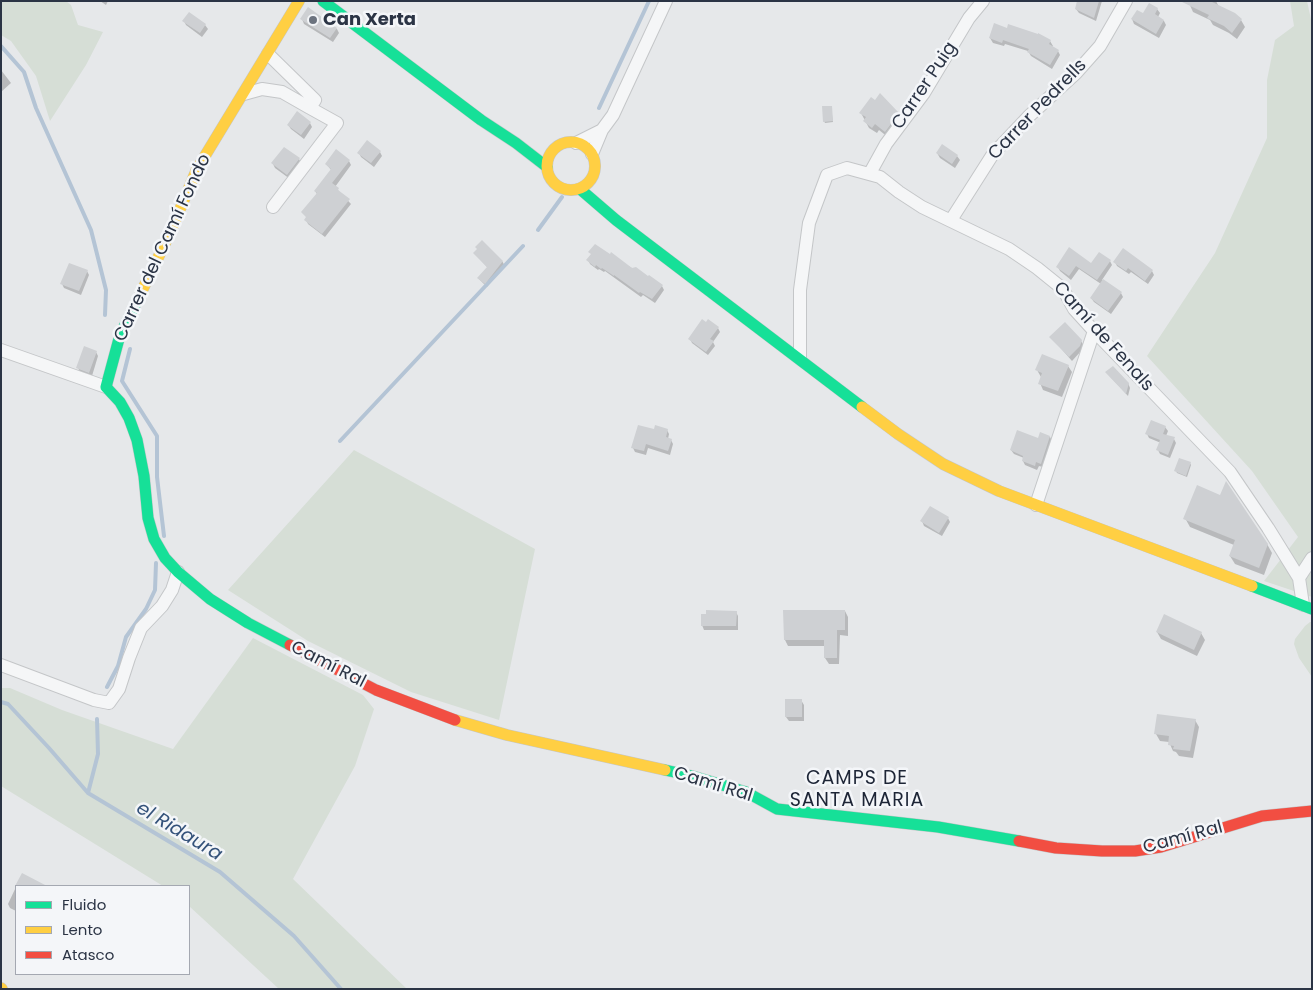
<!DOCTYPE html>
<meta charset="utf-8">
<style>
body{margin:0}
#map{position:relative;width:1313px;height:990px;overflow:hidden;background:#e6e8ea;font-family:Poppins,sans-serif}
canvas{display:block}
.frame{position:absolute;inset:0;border:2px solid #2b3445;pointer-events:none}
.legend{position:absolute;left:15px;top:885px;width:175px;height:90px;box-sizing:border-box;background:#f4f6f9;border:1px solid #a4a8b1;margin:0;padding:6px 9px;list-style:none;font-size:15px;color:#2b3445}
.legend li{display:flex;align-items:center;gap:10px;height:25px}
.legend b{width:25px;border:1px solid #a4a8b1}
</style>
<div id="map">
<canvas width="1313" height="990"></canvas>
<div class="frame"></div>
<ul class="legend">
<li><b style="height:6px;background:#16e098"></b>Fluido</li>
<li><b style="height:6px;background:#ffcf43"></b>Lento</li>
<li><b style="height:6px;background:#f24e42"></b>Atasco</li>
</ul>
</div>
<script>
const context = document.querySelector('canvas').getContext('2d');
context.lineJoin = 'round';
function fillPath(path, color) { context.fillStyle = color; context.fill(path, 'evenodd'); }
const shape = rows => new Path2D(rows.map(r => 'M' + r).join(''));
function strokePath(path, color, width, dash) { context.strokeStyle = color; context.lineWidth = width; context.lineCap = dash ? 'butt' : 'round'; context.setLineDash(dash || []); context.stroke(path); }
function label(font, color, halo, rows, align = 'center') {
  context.font = font + ' Poppins,sans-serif'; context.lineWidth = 5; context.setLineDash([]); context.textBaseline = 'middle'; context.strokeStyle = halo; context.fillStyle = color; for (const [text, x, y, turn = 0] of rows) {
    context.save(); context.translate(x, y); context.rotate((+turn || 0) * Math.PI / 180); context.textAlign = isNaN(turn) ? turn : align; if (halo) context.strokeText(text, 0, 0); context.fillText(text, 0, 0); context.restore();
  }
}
const green = shape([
 [66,1,71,5,78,25,103,32,86,65,50,121,36,76,11,41,1,35,1,2],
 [1290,1,1307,1,1312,24,1312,597,1264,581,1298,537,1252,471,1147,356,1215,253,1267,138,1267,80,1275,40,1294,26],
 [354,450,535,549,499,720,411,692,308,641,228,590],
 [1310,622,1312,622,1312,677,1299,658,1294,644,1295,639,1305,626],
 [253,638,363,695,374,709,355,766,293,879,407,989,279,989,189,906,189,886,163,886,1,786,1,688,10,688,62,710,173,749]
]);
const shadow = shape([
 [100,1,108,1,106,5],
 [1079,1,1102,1,1096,21,1079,13,1076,9],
 [1188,1,1216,1,1219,7,1234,14,1241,20,1245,27,1237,39,1229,33,1213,25,1210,20,1193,12],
 [308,8,337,29,339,33,333,42,304,24,302,19],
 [1157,9,1160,13,1158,17,1164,21,1166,25,1159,38,1134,24,1132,19],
 [184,21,205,25,208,29,202,37,186,25],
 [1008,29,1039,35,1050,41,1053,46,1052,47,1058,51,1060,55,1052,69,1031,56,1028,51,1005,44,1004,46,993,43,990,38],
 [1,70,11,83,1,92],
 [875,101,898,114,902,121,889,138,879,130,877,133,869,128,861,113],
 [831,107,833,122,825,123,824,121],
 [310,123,312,127,304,139,291,129,288,125],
 [380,152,382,156,374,167,361,157,359,153],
 [937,153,957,156,960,160,955,168,940,158],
 [299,159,301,163,290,179,275,168,273,164],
 [349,161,351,165,335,187,351,204,325,237,308,224,306,220,307,218,303,212,317,194,315,191,332,171,326,164],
 [1070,249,1092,265,1110,261,1112,265,1102,280,1121,293,1123,297,1111,314,1094,302,1091,298,1101,284,1079,269,1071,280,1060,271,1058,267],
 [474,253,502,261,505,266,487,287,478,278,488,268],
 [610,255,662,286,664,290,655,303,643,295,641,297,605,271,604,272,599,269,598,270,590,264,588,260],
 [1115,262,1152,271,1154,275,1148,284,1131,272,1129,274,1117,266],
 [87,271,89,275,81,295,64,288,62,284],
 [718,328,720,332,713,342,715,346,708,355,692,343,690,339],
 [1051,337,1081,341,1084,346,1082,350,1072,361],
 [96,352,98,356,92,376,80,372,78,368],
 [1068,366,1072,372,1062,397,1043,390,1040,383,1041,377,1037,370],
 [1107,373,1128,383,1130,388,1128,396],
 [1165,427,1168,431,1166,436,1174,439,1176,443,1170,458,1160,454,1158,450,1161,443,1149,438,1147,434],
 [667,430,669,434,668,439,671,440,673,444,670,455,648,448,646,455,635,452,633,448,655,431],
 [1050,437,1052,441,1043,467,1039,466,1037,470,1025,465,1023,461,1024,458,1014,454,1011,450,1039,439],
 [1190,463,1191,465,1187,477,1177,473,1176,471],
 [948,518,950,522,942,536,924,526,922,521],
 [1185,518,1267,544,1272,553,1264,575,1235,564,1230,556,1234,545,1190,527],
 [785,611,845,611,848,617,848,636,840,635,839,664,829,664,825,658,825,646,788,646,785,640],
 [736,612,738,616,738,630,704,630,702,625,707,615],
 [1157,632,1201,633,1205,640,1197,656,1161,639],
 [801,700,804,705,804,721,789,721,786,717],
 [1195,720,1199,727,1193,758,1179,756,1176,752,1173,751,1169,742,1160,741,1156,734],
 [16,887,16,911,10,908,8,904]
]);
const stream = shape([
 [1,46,24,72,36,108,91,230,106,290,105,315],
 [599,108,649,1],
 [538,230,562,197],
 [130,349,122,381,157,436,157,477,164,536],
 [340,441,523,246],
 [107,687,118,666,126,637,146,609,155,590,156,563],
 [1,702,8,704,49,748,88,793,220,872,294,936,341,989],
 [88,793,98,754,97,719]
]);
const building = shape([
 [1077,1,1099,1,1094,18,1075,9],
 [1180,1,1210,1,1235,13,1242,19,1232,33,1224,26,1207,18,1209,15],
 [1149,3,1158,8,1155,14,1164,20,1156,34,1131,19,1137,10,1143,13],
 [308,7,337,28,330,38,300,19],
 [189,12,206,24,200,33,182,21],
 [994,23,1007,28,1008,24,1038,34,1038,33,1051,40,1049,44,1059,50,1050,65,1027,52,1029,49,1003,40,1002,43,989,38],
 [880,93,899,113,885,132,875,124,872,128,863,121,866,117,859,113,871,97,875,100],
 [822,106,832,106,833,121,823,122],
 [297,111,311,122,301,135,287,125],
 [367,140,381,151,371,163,357,153],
 [942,144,958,155,952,164,936,153],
 [284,147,300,158,287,175,271,163],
 [336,149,350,160,332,183,339,188,338,190,350,199,322,234,304,220,306,217,301,212,317,193,314,191,331,169,325,164],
 [482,240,503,261,485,284,477,278,487,267,473,253,477,249,475,247],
 [595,244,610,254,611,252,632,268,636,267,648,276,649,275,663,285,652,299,640,292,639,293,614,275,614,276,602,268,601,269,596,265,595,267,586,260,591,254,588,252],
 [1069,247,1091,263,1099,252,1111,260,1097,280,1076,266,1069,276,1056,267],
 [1123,248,1153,270,1145,281,1128,268,1126,271,1113,262],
 [69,263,88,270,79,291,60,284],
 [1103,279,1122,292,1108,311,1090,298],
 [702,319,706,322,708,319,719,327,710,339,714,341,706,352,688,339],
 [1065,322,1082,340,1080,346,1069,357,1049,337],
 [84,346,97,351,89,373,76,368],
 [1042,354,1069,365,1058,391,1038,384,1042,373,1035,370],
 [1113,366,1129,383,1126,394,1105,372],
 [1151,420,1166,426,1163,434,1175,437,1168,455,1156,450,1160,440,1145,434],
 [638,425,654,429,655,425,668,429,666,437,672,439,668,451,646,444,644,451,631,448],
 [1017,430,1038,438,1040,432,1050,436,1041,464,1036,462,1035,466,1022,461,1023,456,1010,450],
 [1179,458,1191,462,1186,476,1174,471],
 [1226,481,1268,544,1259,568,1229,556,1235,540,1183,519,1197,485,1220,495],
 [930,506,949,517,939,533,920,521],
 [706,610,737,611,736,626,701,626,701,614,706,614],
 [783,610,845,610,845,630,837,630,837,658,824,658,824,640,784,640],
 [1164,614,1202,632,1194,650,1156,632],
 [785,699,802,699,802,717,785,717],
 [1157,714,1196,719,1190,751,1173,749,1174,746,1168,745,1169,736,1154,734],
 [22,873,47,886,15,886]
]);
const street = shape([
 [244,94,262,89,282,92,310,108,315,100,268,54],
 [576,143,602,130],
 [592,154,602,130,613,115,666,1],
 [870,173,886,144,924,93,969,18,983,1],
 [273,207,337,123,310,108],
 [951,220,993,154,1028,117,1076,73,1100,46,1126,1],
 [1,350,106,387],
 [800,358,800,290,809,223,827,175,847,168,880,177,899,192,922,207,1009,249,1037,268,1063,289,1074,309,1094,331,1230,472,1268,528,1299,578,1303,605],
 [1036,505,1094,331],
 [1299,578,1312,558],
 [1,665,94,700,109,703,119,689,129,658,141,628,162,606,172,590,178,572]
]);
const fast = shape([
 [323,1,481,120,516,143,547,167],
 [580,189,616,220,862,407],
 [138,299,120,335,106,387,120,402,129,418,137,440,144,476,148,518,154,539,165,558,178,572,210,599,248,623,290,645],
 [1252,586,1312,609],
 [665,770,692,776,746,792,777,809,938,827,1019,841]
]);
const slow = shape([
 '547 166a24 24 0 1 1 48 0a24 24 0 1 1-48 0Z',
 [138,299,170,233,197,169,299,1],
 [862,407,898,434,943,464,999,491,1252,586],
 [455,720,507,735,665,770],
 [1,988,2,989]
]);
const jam = shape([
 [290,645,376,690,455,720],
 [1019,841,1056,848,1102,851,1135,851,1161,847,1262,816,1312,811]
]);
const markers = [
 [313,20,5,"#6c737f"]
];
const poiNames = [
 ["Can Xerta",323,20]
];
const streetNames = [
 ["Carrer Puig",925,86,-56],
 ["Carrer Pedrells",1038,110,-46],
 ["Carrer del Camí Fondo",163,248,-65],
 ["Camí de Fenals",1103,337,48],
 ["Camí Ral",328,665,27],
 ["Camí Ral",713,785,17],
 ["Camí Ral",1183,838,-15]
];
const neighbourhoodNames = [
 ["CAMPS DE",857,779],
 ["SANTA MARIA",857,801]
];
const waterNames = [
 ["el Ridaura",179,832,31]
];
fillPath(green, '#d6ded6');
fillPath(shadow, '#0003');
strokePath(stream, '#b4c4d5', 4);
fillPath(building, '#ced0d3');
strokePath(street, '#c4c6c8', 14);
strokePath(fast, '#c4c6c8', 12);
strokePath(slow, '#c4c6c8', 12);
strokePath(jam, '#c4c6c8', 12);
strokePath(street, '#f5f6f7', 12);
strokePath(fast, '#16e098', 11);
strokePath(slow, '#ffcf43', 11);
strokePath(jam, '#f24e42', 11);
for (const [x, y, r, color] of markers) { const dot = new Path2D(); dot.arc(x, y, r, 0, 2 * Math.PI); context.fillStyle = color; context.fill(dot); strokePath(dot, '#f4f6f9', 2); }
label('bold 18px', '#2b3445', '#f4f6f9', poiNames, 'left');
label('18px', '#2b3445', '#f4f6f9', streetNames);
context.letterSpacing = '1px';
label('19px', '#1d2536', '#f4f6f9', neighbourhoodNames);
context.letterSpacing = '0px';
label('italic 19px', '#34527a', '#f4f6f9', waterNames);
</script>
